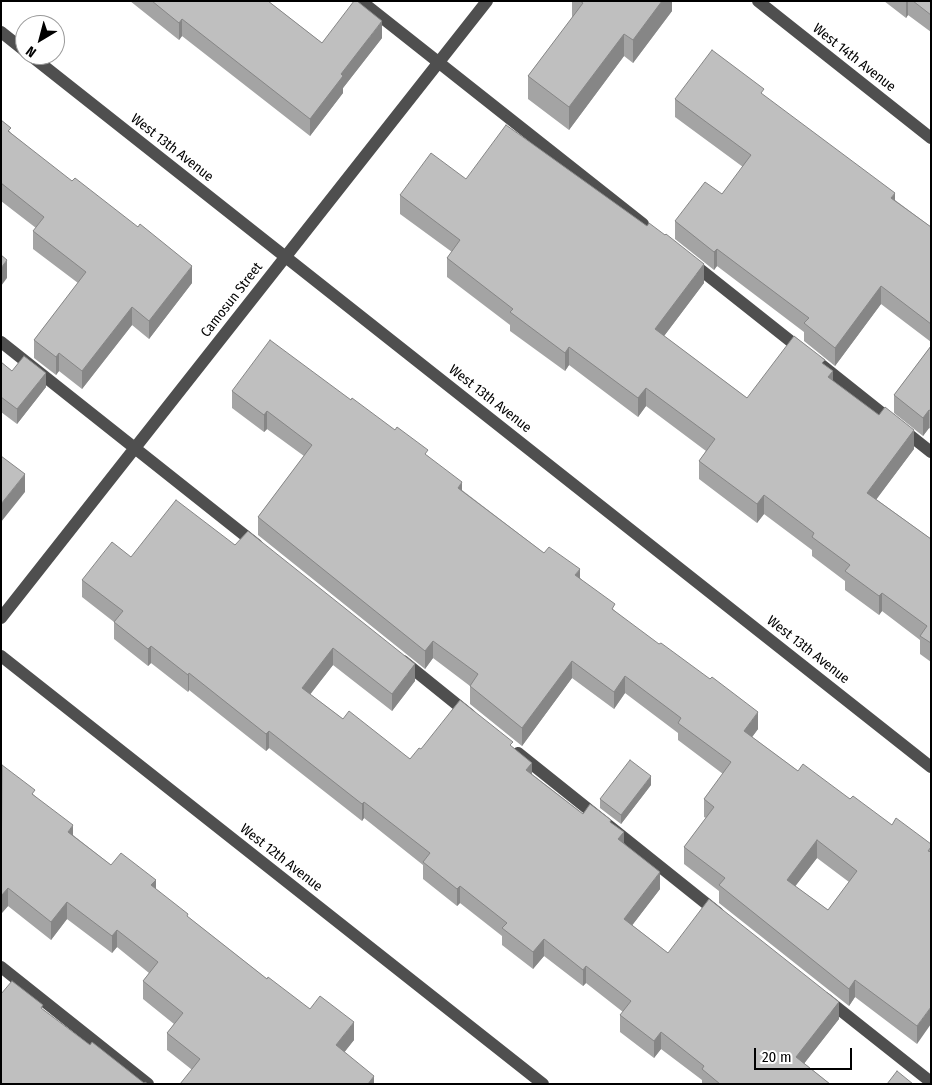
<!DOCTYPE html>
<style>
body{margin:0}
#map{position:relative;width:932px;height:1085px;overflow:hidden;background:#fff;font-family:"Fira Sans Condensed",sans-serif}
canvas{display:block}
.frame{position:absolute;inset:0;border:2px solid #000;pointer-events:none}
.north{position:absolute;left:15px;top:15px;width:50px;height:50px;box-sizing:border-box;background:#fff;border:1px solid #999;border-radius:50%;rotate:217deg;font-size:14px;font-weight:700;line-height:20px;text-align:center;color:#000}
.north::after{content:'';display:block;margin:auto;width:18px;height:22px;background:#000;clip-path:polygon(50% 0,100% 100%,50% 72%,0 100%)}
.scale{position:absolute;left:754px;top:1048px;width:98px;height:22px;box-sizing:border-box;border:2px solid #000;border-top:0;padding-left:6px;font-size:15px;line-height:18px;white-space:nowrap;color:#000;-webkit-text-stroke:4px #fff;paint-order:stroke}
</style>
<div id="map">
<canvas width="932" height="1085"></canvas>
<div class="frame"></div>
<div class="north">N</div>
<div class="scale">20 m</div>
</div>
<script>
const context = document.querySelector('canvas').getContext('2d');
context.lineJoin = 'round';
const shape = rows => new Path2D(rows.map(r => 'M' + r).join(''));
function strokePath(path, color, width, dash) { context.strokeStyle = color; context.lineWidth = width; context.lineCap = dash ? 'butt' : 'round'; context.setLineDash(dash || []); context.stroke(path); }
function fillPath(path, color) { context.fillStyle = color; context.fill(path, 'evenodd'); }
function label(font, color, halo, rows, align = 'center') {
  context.font = font + ' "Fira Sans Condensed",sans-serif'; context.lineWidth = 4.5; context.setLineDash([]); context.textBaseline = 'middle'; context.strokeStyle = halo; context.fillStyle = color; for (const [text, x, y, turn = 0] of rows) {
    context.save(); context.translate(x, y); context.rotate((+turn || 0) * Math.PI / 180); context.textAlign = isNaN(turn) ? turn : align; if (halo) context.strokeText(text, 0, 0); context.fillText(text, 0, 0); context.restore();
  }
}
const minor = shape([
 [361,1,643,224],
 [758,1,931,138],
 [1,32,25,51],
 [30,55,931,767],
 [692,263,803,351],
 [1,342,257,545],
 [819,363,931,452],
 [1,618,487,1],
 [1,656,543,1084],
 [403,661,470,715],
 [518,753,718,913],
 [1,967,148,1084],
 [825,998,931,1082]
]);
const wall = shape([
 [130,1,268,1,322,43,382,38,343,88,343,93,310,136,182,36,179,40],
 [572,1,672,1,672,11,633,63,624,56,569,130,528,99,528,76,572,18],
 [884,1,931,1,931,32,908,15,906,18],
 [764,96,895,200,931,227,931,342,881,304,835,366,804,341,804,332,717,266,714,270,675,239,675,221,722,194,743,167,675,117,675,99],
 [1,120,11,133,192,283,149,339,132,325,82,389,59,371,56,375,34,358,34,340,78,283,33,249,33,231,36,228,1,201],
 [466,179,704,283,664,336,747,398,825,365,833,381,914,449,876,499,931,539,931,662,920,654,920,640,882,611,879,615,845,590,845,581,812,556,812,550,764,514,757,523,699,479,699,461,706,451,646,406,638,417,569,365,565,371,510,331,510,325,447,277,447,258,452,252,400,214,400,195],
 [931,346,931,429,929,428,923,436,894,413,894,395],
 [1,362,12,371,46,387,17,424,1,412],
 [232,391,428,456,462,490,544,553,580,578,615,611,758,729,752,737,798,771,850,799,892,825,931,844,917,1044,855,997,849,1006,719,903,719,891,684,864,684,847,706,818,704,817,704,799,723,774,678,740,678,733,625,693,614,709,572,678,522,746,470,704,470,686,433,658,425,669,258,535,258,517,304,456,267,429,264,432,232,408],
 [817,858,849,882,828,910,795,886],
 [131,557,415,681,392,711,333,665,310,694,343,719,410,759,421,749,513,747,532,774,583,814,611,823,624,843,660,889,632,925,668,953,839,1019,804,1063,830,1084,702,1084,702,1080,661,1049,654,1058,620,1032,620,1015,623,1012,586,983,583,986,544,956,533,969,502,945,502,936,460,903,457,906,423,879,423,865,364,818,362,821,269,748,266,751,189,690,188,692,151,663,148,666,114,639,114,622,82,597,82,580],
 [1,765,35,796,73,835,111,865,156,889,188,917,267,979,354,1040,344,1052,374,1084,191,1069,167,1050,167,1033,174,1024,143,999,143,981,149,973,117,947,112,953,67,919,51,940,8,906,1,914],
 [651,785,621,824,600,808,600,799]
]);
const shadedWall = shape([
 [662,1,672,1,672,11,633,63,633,40],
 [906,1,908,1,908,15,906,18],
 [182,19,182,36,179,40,179,23],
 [382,21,382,38,343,88,343,93,310,136,310,119,341,74],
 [624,34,624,56,569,130,569,107],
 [895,193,895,211,891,198],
 [717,249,717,266,714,270,714,252],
 [7,260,7,278,1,286,1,268],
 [704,264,704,283,655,348,655,329],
 [192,266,192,283,149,339,149,321],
 [881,286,881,304,835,366,835,348],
 [132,307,132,325,82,389,82,371],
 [569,347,569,365,565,371,565,353],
 [59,353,59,371,56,375,56,357],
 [833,371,833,390,828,377],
 [46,373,46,387,17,424,17,409],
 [646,388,646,406,638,417,638,398],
 [929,410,929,428,923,436,923,418],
 [267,411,267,429,264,432,264,415],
 [914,430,914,449,867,512,867,493],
 [25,474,25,492,1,522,1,504],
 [462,482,462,500,458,488],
 [764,495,764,514,757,523,757,504],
 [580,569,580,587,575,575],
 [882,593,882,611,879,615,879,596],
 [433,641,433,658,425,669,425,651],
 [151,646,151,663,148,666,148,649],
 [333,648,333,665,302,705,302,688],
 [572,661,572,678,522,746,522,728],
 [415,664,415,681,392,711,392,694],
 [189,673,189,690,188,692,188,675],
 [625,676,625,693,614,709,614,692],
 [758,712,758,729,744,748,744,731],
 [269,731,269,748,266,751,266,734],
 [532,763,532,780,526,770],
 [651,776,651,785,621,824,621,815],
 [364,802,364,818,362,821,362,804],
 [73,825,73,843,68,832],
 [624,832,624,849,618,839],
 [817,840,817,858,787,897,787,880],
 [660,872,660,889,624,936,624,919],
 [156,880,156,897,151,885],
 [460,886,460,903,457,906,457,889],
 [8,888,8,906,1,914,1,896],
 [67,902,67,919,51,940,51,922],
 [117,930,117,947,112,953,112,936],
 [544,939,544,956,533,969,533,952],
 [586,966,586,983,583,986,583,970],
 [855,980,855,997,849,1006,849,989],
 [839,1002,839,1019,796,1074,796,1057],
 [931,1007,931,1024,917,1044,917,1026],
 [354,1022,354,1040,336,1063,336,1045],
 [661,1032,661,1049,654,1058,654,1041],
 [374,1076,374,1084,368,1084]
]);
const building = shape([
 [152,1,268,1,322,43,354,1,357,1,382,21,341,74,343,76,310,119,182,19,179,23,152,1],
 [580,1,662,1,633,40,624,34,569,107,528,76,583,3,580,1],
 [913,1,931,1,931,15,913,1],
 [712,50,764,89,761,93,895,193,891,198,931,227,931,324,881,286,835,348,804,323,809,318,717,249,714,252,675,221,705,182,722,194,751,155,675,99,712,50],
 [1,120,11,128,8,131,72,181,75,178,138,227,140,224,192,266,149,321,132,307,82,371,59,353,56,357,34,340,86,272,33,231,44,217,1,183,1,120],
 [506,125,647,226,649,223,665,235,666,234,704,264,655,329,747,398,794,336,825,360,822,363,833,371,828,377,879,415,885,407,914,430,867,493,931,539,931,643,920,636,927,626,882,593,879,596,845,571,850,565,812,537,814,533,764,495,757,504,699,461,715,439,646,388,638,398,569,347,565,353,510,312,513,309,447,258,460,240,400,195,431,153,466,179,506,125],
 [1,255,7,260,1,268,1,255],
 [270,340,351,400,352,398,395,430,397,427,428,450,425,454,462,482,458,488,544,553,549,547,580,569,575,575,615,604,612,609,659,644,661,643,710,679,712,677,758,712,744,731,798,771,803,764,850,799,853,796,892,825,896,818,931,844,931,847,928,851,931,852,931,1007,917,1026,855,980,849,989,719,885,725,878,684,847,714,807,704,799,731,762,678,723,681,718,625,676,614,692,572,661,522,728,470,686,478,674,433,641,425,651,258,517,312,445,267,411,264,415,232,391,270,340],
 [817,840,857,871,828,910,787,880,817,840],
 [931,346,931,411,929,410,923,418,894,395,931,346],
 [24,356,46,373,17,409,1,397,1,362,12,371,24,356],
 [1,456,25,474,1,504,1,456],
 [176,500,235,545,248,531,415,664,392,694,333,648,302,688,343,719,349,711,410,759,419,748,421,749,460,700,513,742,510,745,532,763,526,770,583,814,590,804,611,820,610,822,624,832,618,839,660,872,624,919,668,953,709,899,839,1002,796,1057,830,1084,720,1084,702,1069,704,1066,661,1032,654,1041,620,1015,631,1001,586,966,583,970,544,939,533,952,502,928,507,923,460,886,457,889,423,862,430,853,364,802,362,804,269,731,266,734,189,673,188,675,151,646,148,649,114,622,123,611,82,580,112,542,131,557,176,500],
 [630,760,651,776,621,815,600,799,630,760],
 [2,765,35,790,32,794,73,825,68,832,111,865,121,853,156,880,151,885,188,914,187,916,267,979,268,977,310,1009,320,996,354,1022,336,1045,374,1076,368,1084,180,1084,200,1059,167,1033,183,1013,143,981,158,962,117,930,112,936,67,902,51,922,8,888,1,896,2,765],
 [12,981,43,1005,41,1008,90,1045,92,1042,144,1083,145,1082,148,1084,1,1084,1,994,12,981],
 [897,1071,913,1084,887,1084,897,1071]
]);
const streetNames = [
 ["West 14th Avenue",854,58,38],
 ["West 13th Avenue",172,148,38],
 ["Camosun Street",232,300,-52],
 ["West 13th Avenue",490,399,38],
 ["West 13th Avenue",808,650,38],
 ["West 12th Avenue",281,858,38]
];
strokePath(minor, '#4f4f4f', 12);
fillPath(wall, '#a4a4a4');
fillPath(shadedWall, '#868686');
fillPath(building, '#bfbfbf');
strokePath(building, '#868686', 1);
label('14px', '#000', '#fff', streetNames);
</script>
